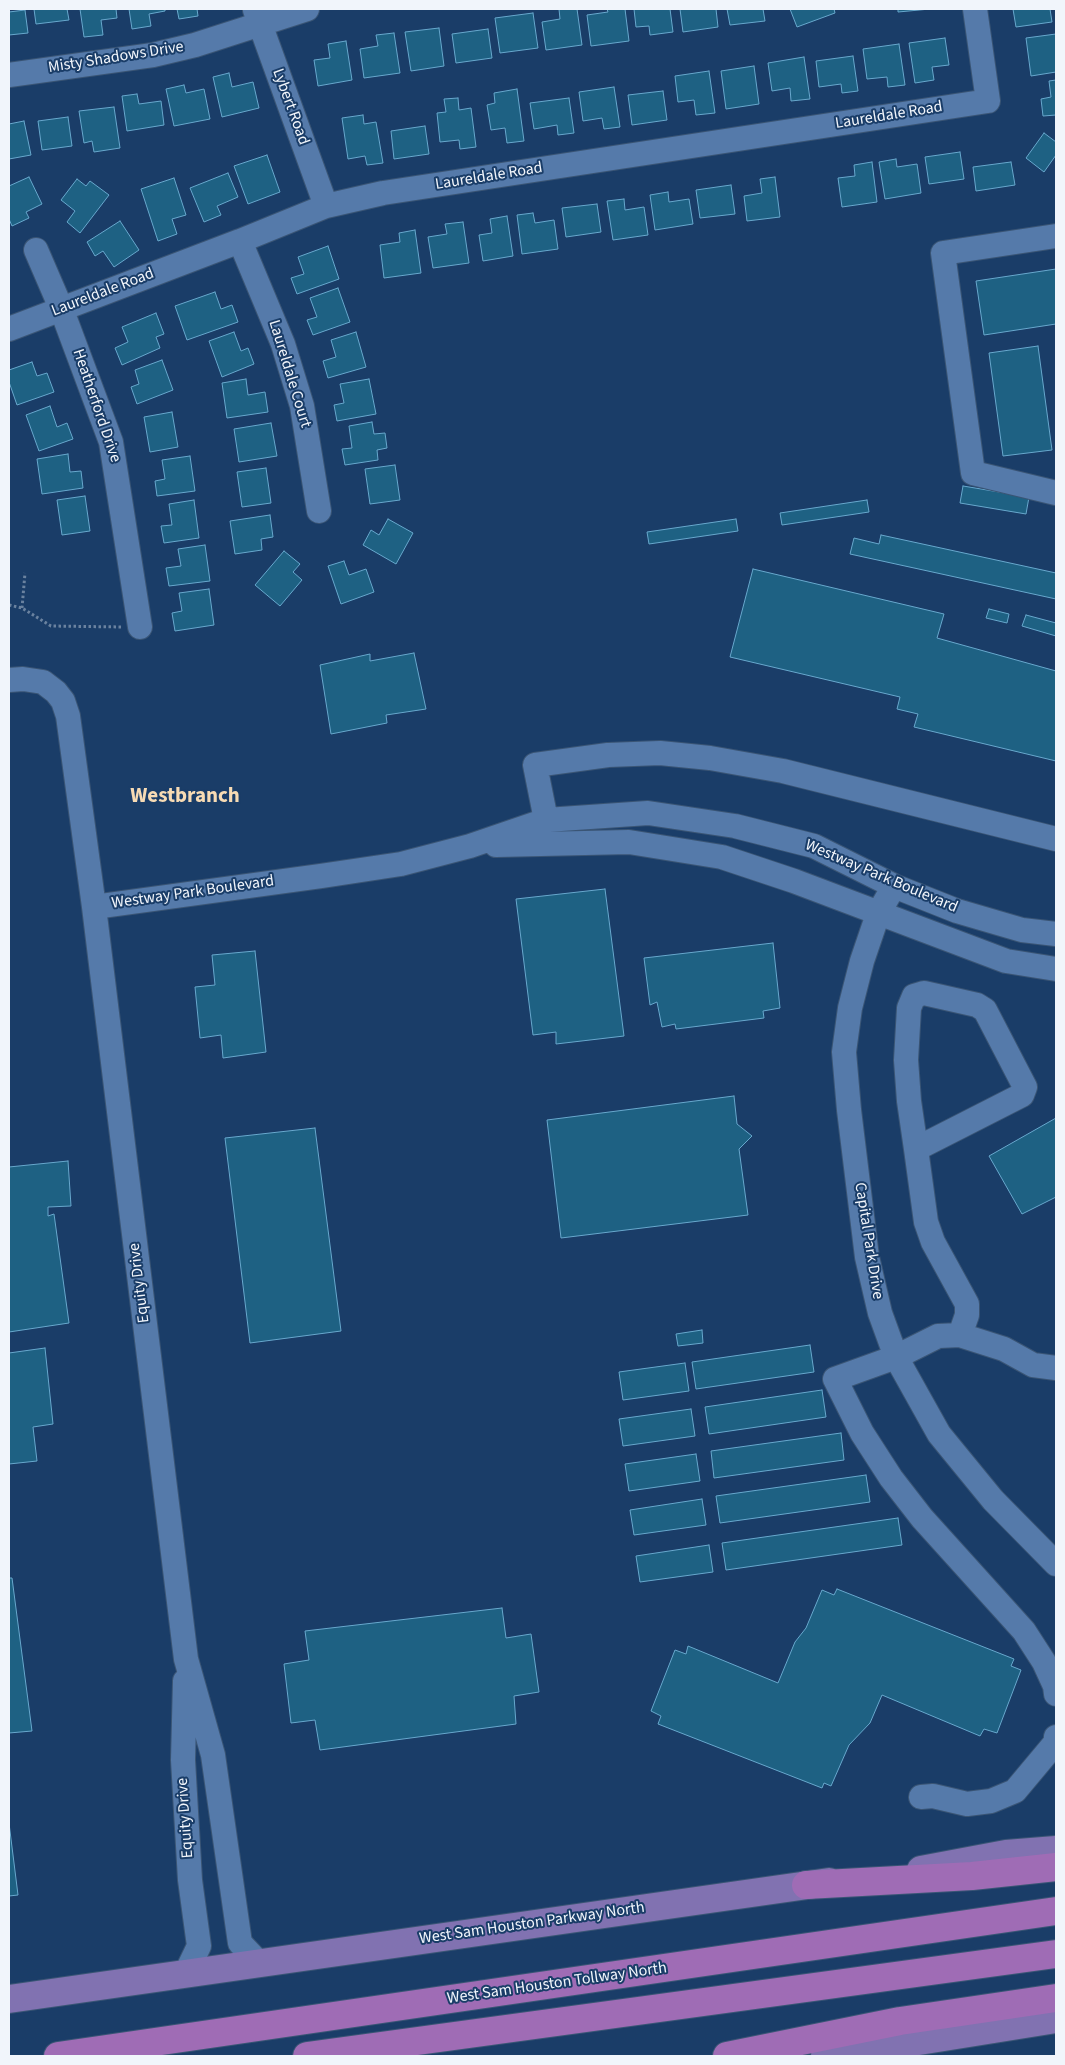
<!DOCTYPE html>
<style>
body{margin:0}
#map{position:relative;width:1065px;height:2065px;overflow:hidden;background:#1a3d68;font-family:"Source Sans 3",sans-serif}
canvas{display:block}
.frame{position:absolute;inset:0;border:10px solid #f1f5fb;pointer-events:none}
</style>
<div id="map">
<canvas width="1065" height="2065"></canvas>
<div class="frame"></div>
</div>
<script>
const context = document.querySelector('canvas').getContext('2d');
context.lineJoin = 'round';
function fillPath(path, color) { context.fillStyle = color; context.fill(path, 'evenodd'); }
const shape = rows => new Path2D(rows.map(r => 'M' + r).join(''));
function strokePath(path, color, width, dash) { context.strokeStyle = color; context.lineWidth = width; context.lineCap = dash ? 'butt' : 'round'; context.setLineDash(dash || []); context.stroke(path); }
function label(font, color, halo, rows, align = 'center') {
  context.font = font + ' "Source Sans 3",sans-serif'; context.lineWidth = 4; context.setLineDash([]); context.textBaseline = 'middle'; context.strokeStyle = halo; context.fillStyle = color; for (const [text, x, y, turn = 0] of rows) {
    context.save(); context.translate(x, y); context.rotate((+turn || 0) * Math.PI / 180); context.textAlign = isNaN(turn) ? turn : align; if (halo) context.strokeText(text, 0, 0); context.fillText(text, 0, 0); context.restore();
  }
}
const building = shape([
 [34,9,67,9,69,20,36,24,34,9],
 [80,9,116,9,117,18,101,20,103,35,84,37,80,9],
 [129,9,165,9,165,11,149,14,151,26,132,29,129,9],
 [177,9,197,9,198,16,179,19,177,9],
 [559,9,577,9,582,45,546,50,542,22,560,19,559,9],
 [607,9,625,9,629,41,591,46,587,15,608,12,607,9],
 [634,9,670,9,673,32,650,35,649,26,636,27,634,9],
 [680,9,716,9,718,27,683,32,680,9],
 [727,9,763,9,765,21,730,25,727,9],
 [790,9,834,9,835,13,797,27,790,9],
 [898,9,930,9,898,12,898,9],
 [1013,9,1050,9,1052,22,1016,27,1013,9],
 [25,10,28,33,9,35,9,12,25,10],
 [533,13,538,48,500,53,495,18,533,13],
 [439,28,444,66,411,71,405,32,439,28],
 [488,29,492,58,456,63,452,34,488,29],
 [394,33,400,73,364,78,360,49,378,46,376,35,394,33],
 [1056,34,1056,72,1031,76,1026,38,1056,34],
 [945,38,949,65,932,67,934,80,915,83,909,43,945,38],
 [346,41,352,80,318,86,314,60,330,58,328,44,346,41],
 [899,44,905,85,888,87,887,77,867,79,863,49,899,44],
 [853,56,858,91,842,93,841,84,819,87,816,61,853,56],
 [804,57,810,99,791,101,790,88,772,91,768,63,804,57],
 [754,66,759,104,726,109,721,71,754,66],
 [709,71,715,113,696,115,694,100,678,102,675,76,709,71],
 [229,73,232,87,253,82,259,108,222,117,213,77,229,73],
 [1056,80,1056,115,1043,116,1041,99,1051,97,1049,81,1056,80],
 [184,85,186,93,204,89,210,119,174,126,166,89,184,85],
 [614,87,620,127,604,129,602,118,583,121,579,92,614,87],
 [517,89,524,141,507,143,505,128,491,130,487,105,495,103,494,93,517,89],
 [663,91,667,120,632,125,628,95,663,91],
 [137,94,139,104,161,101,164,125,127,131,122,96,137,94],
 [458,98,459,110,471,108,476,147,460,149,459,140,440,142,437,113,446,112,444,99,458,98],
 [569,98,574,133,558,135,557,125,534,129,530,103,569,98],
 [114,107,120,148,94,152,92,141,84,143,79,111,114,107],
 [363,115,364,124,376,122,383,163,367,165,365,156,348,159,342,118,363,115],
 [68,117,72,146,42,150,38,121,68,117],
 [24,121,31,155,9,159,9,124,24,121],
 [425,126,429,154,394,159,391,131,425,126],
 [1044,133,1056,142,1056,155,1044,172,1026,158,1044,133],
 [960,152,964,179,929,184,925,157,960,152],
 [267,155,280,192,248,204,234,166,267,155],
 [896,159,897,167,917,164,921,193,885,199,879,162,896,159],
 [872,162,877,202,842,207,838,178,855,176,854,165,872,162],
 [1011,162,1015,185,976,191,973,167,1011,162],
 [228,173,238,197,217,206,221,215,204,222,190,188,228,173],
 [29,177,42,204,26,212,29,218,12,226,9,219,9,186,29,177],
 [775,177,780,217,747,221,744,196,762,193,760,179,775,177],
 [174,178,186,215,172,219,177,234,158,241,141,189,174,178],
 [77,179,86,186,90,181,109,195,80,233,67,222,75,211,61,200,77,179],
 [731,185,735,214,700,218,696,190,731,185],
 [668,192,669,202,689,199,693,224,655,230,650,195,668,192],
 [624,199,625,210,644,207,648,235,613,240,607,201,624,199],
 [597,204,601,232,566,237,562,208,597,204],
 [533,213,535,223,554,220,558,249,522,254,517,215,533,213],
 [507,216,513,256,483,261,479,235,492,233,490,219,507,216],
 [120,221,139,250,114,267,103,251,95,256,87,242,120,221],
 [463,222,469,263,433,268,428,237,447,234,445,224,463,222],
 [415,230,421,273,384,278,380,245,400,242,399,233,415,230],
 [328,246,339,279,297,294,291,278,304,274,298,257,328,246],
 [1056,269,1056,324,984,335,976,281,1056,269],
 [338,288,350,322,313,335,307,320,317,317,310,298,338,288],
 [215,292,221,309,232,305,238,322,187,340,175,306,215,292],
 [156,313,164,334,156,337,160,348,122,365,115,348,128,342,122,327,156,313],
 [234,332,241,351,248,348,254,364,222,377,209,341,234,332],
 [356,332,366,367,328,378,323,361,336,357,331,340,356,332],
 [1038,346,1052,450,1003,456,989,353,1038,346],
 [162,360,173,390,137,404,131,387,139,384,135,370,162,360],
 [32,362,37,376,47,373,54,392,17,405,9,382,9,370,32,362],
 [246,379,248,395,265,392,268,412,227,418,222,383,246,379],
 [369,379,376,414,337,421,334,405,344,403,340,384,369,379],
 [50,406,57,427,67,423,73,439,39,451,26,415,50,406],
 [172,412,178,447,150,452,144,417,172,412],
 [372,422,374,434,385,433,387,448,377,450,378,460,345,465,342,449,352,448,349,426,372,422],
 [271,423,277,456,239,462,234,429,271,423],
 [68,454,70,472,81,471,83,488,42,494,37,459,68,454],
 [190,456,195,491,157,496,155,481,165,479,162,460,190,456],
 [395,465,400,500,370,504,365,469,395,465],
 [266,468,271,503,242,507,237,472,266,468],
 [963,486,1029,497,1026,514,960,503,963,486],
 [85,496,90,531,62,535,57,500,85,496],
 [194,500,199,538,164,543,161,526,172,525,169,504,194,500],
 [867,500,869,512,782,525,780,513,867,500],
 [270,515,273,537,261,539,262,550,235,554,230,521,270,515],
 [388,519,413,533,396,564,363,545,371,530,379,535,388,519],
 [736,519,738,531,649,544,647,532,736,519],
 [881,535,1056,573,1056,599,850,554,854,538,879,544,881,535],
 [205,545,210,581,169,586,166,568,181,566,178,549,205,545],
 [284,551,300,564,293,572,302,580,280,606,255,585,284,551],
 [344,561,349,575,366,569,374,592,341,604,328,566,344,561],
 [753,569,944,614,937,638,1056,671,1056,761,914,727,918,714,897,709,900,697,730,657,753,569],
 [209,589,214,625,175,631,172,613,182,611,179,593,209,589],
 [989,609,1009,614,1007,623,986,618,989,609],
 [1026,615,1056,623,1056,636,1022,626,1026,615],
 [414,653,426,709,386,715,387,723,331,734,320,665,370,654,370,661,414,653],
 [605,889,624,1036,556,1044,556,1032,533,1035,516,899,605,889],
 [773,943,780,1008,763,1011,764,1018,676,1029,675,1024,662,1027,657,1002,650,1005,644,958,773,943],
 [255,951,266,1052,223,1058,221,1035,200,1038,195,987,215,985,212,955,255,951],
 [734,1096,737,1124,752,1136,739,1149,748,1215,561,1238,547,1120,734,1096],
 [1056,1118,1056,1197,1022,1214,989,1156,1056,1118],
 [315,1128,341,1331,250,1343,225,1138,315,1128],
 [68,1161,71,1206,48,1207,48,1216,54,1214,69,1323,9,1332,9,1167,68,1161],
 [702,1330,703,1343,678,1346,676,1334,702,1330],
 [810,1345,814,1372,696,1389,692,1362,810,1345],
 [45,1348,53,1424,33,1427,37,1461,9,1464,9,1353,45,1348],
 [685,1363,689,1391,623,1400,619,1372,685,1363],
 [822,1390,826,1417,709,1434,705,1407,822,1390],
 [691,1409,695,1436,623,1446,619,1419,691,1409],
 [841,1433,844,1460,714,1478,711,1451,841,1433],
 [696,1454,700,1481,629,1491,625,1464,696,1454],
 [866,1475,870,1502,720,1523,716,1496,866,1475],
 [702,1499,706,1525,634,1535,630,1510,702,1499],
 [898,1518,902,1545,726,1570,722,1543,898,1518],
 [709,1545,713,1572,640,1582,636,1556,709,1545],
 [9,1578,12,1578,32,1731,9,1733,9,1578],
 [837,1589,1014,1659,1011,1666,1021,1670,997,1733,984,1729,980,1736,882,1695,870,1723,849,1745,831,1786,824,1783,822,1788,658,1724,661,1716,651,1711,675,1650,686,1654,688,1646,778,1683,795,1642,806,1628,822,1590,834,1595,837,1589],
 [502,1608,506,1638,531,1634,539,1692,514,1696,516,1724,320,1750,315,1720,291,1723,284,1664,309,1660,305,1631,502,1608],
 [9,1823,18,1895,9,1896,9,1823]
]);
const path = shape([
 [9,605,22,608,51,626,123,627],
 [22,608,25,573]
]);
const minor = shape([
 [255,10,326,206],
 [9,75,153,55,195,45,307,9],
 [1056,236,943,253,973,473,1056,493],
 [240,241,283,344,302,406,319,511],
 [36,250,61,308,111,442,140,627],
 [9,329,240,241,326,206,383,193,988,101,975,9],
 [9,680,23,679,43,682,56,692,63,701,68,716,94,907,186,1659,213,1755,240,1943,259,1963],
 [546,820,535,765,608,755,660,753,710,758,783,771,1056,839],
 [496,845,629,842,722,857,794,881,1006,961,1056,969],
 [894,886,878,914,862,961,850,1008,844,1052,849,1110,867,1257,880,1313,896,1357,939,1434,993,1500,1056,1564],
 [94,907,321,876,401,864,470,846,546,820,648,813,735,826,814,846,894,886,957,911,1022,930,1056,934],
 [916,1149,1022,1095,1025,1087,985,1010,977,1005,924,993,914,996,909,1008,906,1060,909,1101,916,1149,926,1222,933,1242,967,1304,967,1315,960,1335],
 [1056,1368,1033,1365,1004,1349,960,1335,938,1336,896,1357,835,1379,862,1433,891,1478,922,1518,1024,1631,1044,1662,1055,1686,1056,1694],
 [185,1681,183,1760,190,1880,199,1946,186,1973],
 [921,1797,933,1796,967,1804,991,1801,1015,1791,1056,1742,1056,1737]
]);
const major = shape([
 [921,1870,1006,1854,1056,1850],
 [9,1999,829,1882],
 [825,2056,1056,2019]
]);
const highway = shape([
 [806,1885,972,1876,1056,1867],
 [58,2056,1056,1911],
 [307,2056,1056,1954],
 [727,2056,900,2021,1056,1998]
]);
const streetNames = [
 ["Misty Shadows Drive",116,58,-9],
 ["Lybert Road",290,107,70],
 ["Laureldale Road",889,116,-9],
 ["Laureldale Road",489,177,-9],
 ["Laureldale Road",103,293,-21],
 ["Laureldale Court",289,374,73],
 ["Heatherford Drive",96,406,71],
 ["Westway Park Boulevard",881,877,23],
 ["Westway Park Boulevard",193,893,-8],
 ["Capital Park Drive",868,1241,81],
 ["Equity Drive",140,1283,-97],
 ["Equity Drive",186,1818,-94],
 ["West Sam Houston Parkway North",532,1924,-8],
 ["West Sam Houston Tollway North",557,1984,-8]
];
const districtNames = [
 ["Westbranch",185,797]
];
fillPath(building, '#1e6183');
strokePath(building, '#68a8cd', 1);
strokePath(minor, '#3a5575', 26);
strokePath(major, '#3a5575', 30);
strokePath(highway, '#3a5575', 30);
strokePath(path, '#6a829f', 3, [2.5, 2.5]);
strokePath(minor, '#557aaa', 24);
strokePath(major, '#8172b1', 28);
strokePath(highway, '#9f6cb5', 28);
label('16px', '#f1f5fb', '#1a3d68', streetNames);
label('bold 21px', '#f7dbb4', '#1a3d68', districtNames);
</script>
